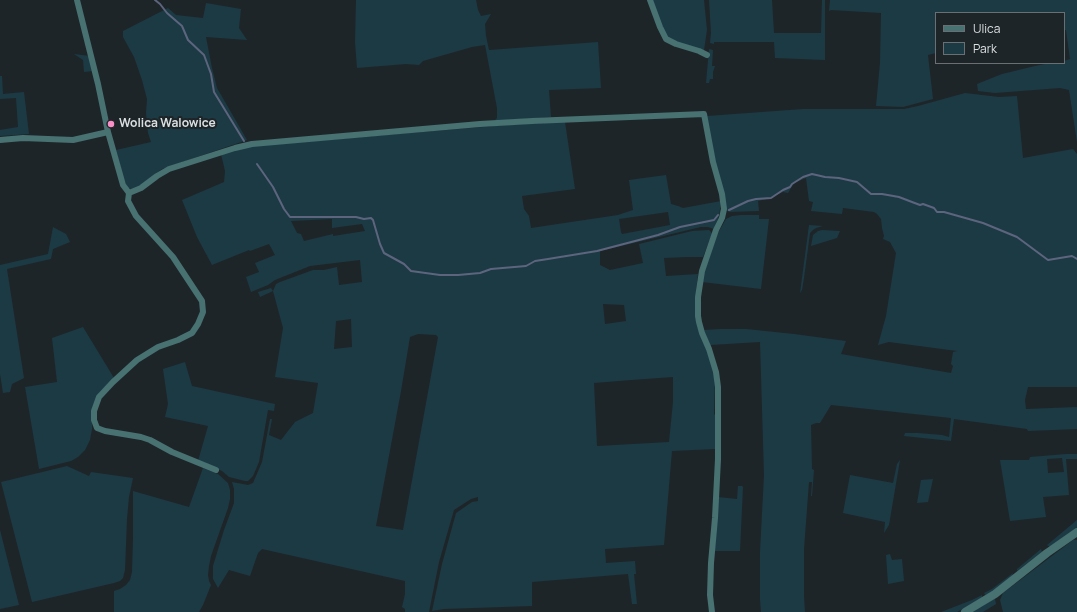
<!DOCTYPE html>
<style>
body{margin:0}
#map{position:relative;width:1077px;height:612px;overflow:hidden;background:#1e2528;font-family:Manrope,sans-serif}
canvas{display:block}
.legend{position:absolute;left:935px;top:12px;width:130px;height:52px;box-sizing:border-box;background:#1e2528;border:1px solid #696f72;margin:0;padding:5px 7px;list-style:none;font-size:12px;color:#dadfe1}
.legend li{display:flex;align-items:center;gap:8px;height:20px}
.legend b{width:20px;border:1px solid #696f72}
</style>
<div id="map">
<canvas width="1077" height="612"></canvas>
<ul class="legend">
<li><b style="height:5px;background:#487172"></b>Ulica</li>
<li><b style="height:11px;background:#1c3a44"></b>Park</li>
</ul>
</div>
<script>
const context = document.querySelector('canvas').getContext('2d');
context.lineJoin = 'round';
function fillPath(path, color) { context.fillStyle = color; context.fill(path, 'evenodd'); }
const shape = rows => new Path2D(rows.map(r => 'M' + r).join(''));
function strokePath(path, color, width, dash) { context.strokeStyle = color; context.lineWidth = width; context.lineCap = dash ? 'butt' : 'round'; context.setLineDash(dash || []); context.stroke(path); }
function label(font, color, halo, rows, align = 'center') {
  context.font = font + ' Manrope,sans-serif'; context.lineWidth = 4; context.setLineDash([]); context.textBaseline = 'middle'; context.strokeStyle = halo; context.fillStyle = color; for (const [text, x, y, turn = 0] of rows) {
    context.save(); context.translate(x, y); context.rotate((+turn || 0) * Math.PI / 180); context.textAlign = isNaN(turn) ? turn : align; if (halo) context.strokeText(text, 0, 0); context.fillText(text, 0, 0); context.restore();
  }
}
const green = shape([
 [356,0,476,0,478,10,481,16,491,14,485,24,486,36,489,50,598,42,601,88,549,90,551,117,494,121,497,118,497,108,485,45,472,47,423,61,419,65,406,64,357,68,355,42],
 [651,0,704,0,707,30,704,50,703,50,672,41,665,34],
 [709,0,772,0,774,33,821,33,822,0,825,0,825,60,775,58,774,42,714,42,714,44,710,43,711,33],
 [830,0,1077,0,1077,142,1069,90,1060,88,995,93,978,91,977,84,1002,74,1035,66,1050,63,1064,63,1064,61,1070,59,1066,30,1064,30,1064,13,936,13,936,53,928,55,933,99,903,107,876,106,880,63,881,13,831,10,829,11],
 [206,3,241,9,239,28,247,40,206,37,212,68,217,88,247,140,162,169,141,185,131,189,128,188,123,178,116,150,151,142,148,133,146,113,147,99,142,80,134,57,123,37,123,31,168,8,176,15,203,18],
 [709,49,713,50,712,66,715,66,713,72,713,79,710,79,709,83,706,83],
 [74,54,90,56,93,71,84,72,83,60],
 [0,76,2,76,3,94,24,92,29,134,0,136,0,130,18,127,16,98,0,99],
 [965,93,999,97,1017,96,1023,158,1073,149,1077,154,1077,387,1028,387,1025,400,1026,409,1077,407,1077,429,1028,431,1027,429,954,419,951,441,904,436,905,433,918,433,942,435,949,437,951,418,831,405,820,423,816,423,811,425,812,469,814,470,812,496,811,496,812,482,809,482,804,549,804,597,805,612,761,612,760,600,760,552,764,475,760,342,710,345,703,330,721,329,746,329,794,334,846,341,841,354,951,373,953,366,951,364,953,352,957,351,889,342,878,345,886,316,896,253,890,242,883,239,884,236,882,228,881,219,877,214,874,212,843,208,842,214,811,211,813,202,809,201,806,178,794,183,788,193,783,192,767,199,758,201,759,211,729,212,726,210,716,166,707,118,707,116,803,109,904,109,918,106],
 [565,122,575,189,522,196,524,209,529,216,531,228,618,215,633,210,629,180,666,175,671,204,678,206,683,208,721,201,719,216,714,229,708,227,701,227,600,251,600,265,610,270,643,263,639,244,692,231,709,230,711,232,712,234,703,257,687,257,664,258,666,276,698,274,695,299,697,320,715,374,714,414,715,415,715,449,672,451,664,545,605,549,606,563,635,561,636,574,634,574,637,604,632,604,628,574,532,582,532,606,444,609,432,611,442,564,456,513,472,502,478,501,478,497,471,499,454,510,439,562,429,612,405,612,405,609,402,607,405,594,405,581,262,549,258,553,250,576,229,570,218,588,213,579,213,566,224,530,234,503,234,489,232,482,248,485,253,483,262,462,270,419,272,419,269,435,281,440,295,422,313,413,318,383,275,377,283,328,273,291,260,297,258,292,271,288,273,291,276,284,280,282,313,270,324,270,337,267,339,285,362,282,360,260,310,266,275,280,268,285,251,292,246,277,259,272,255,263,275,255,269,244,250,251,249,250,212,265,197,237,182,200,224,182,225,171,221,154,252,146,507,125],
 [668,212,670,225,622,234,621,232,619,219],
 [332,219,332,228,362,224,365,231,333,236,333,234,304,241,301,234,297,233,291,221],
 [603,304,624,305,626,321,605,324],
 [351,319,352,347,334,349,336,321],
 [418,334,436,335,438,337,403,530,376,526,401,391,410,337],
 [673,377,673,402,669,442,597,446,594,383,631,380],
 [741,215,759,215,759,219,769,219,761,289,702,282,705,269,718,233,726,219,732,216],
 [809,225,823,226,816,228,813,230,810,233,804,278,802,290,800,293],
 [53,227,66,234,70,242,53,249,51,259,7,269,24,378,12,384,10,392,3,393,0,374,0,265,48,254],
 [822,230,840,231,837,238,811,246,813,235,818,231],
 [83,327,114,378,99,393,92,418,92,429,90,440,85,450,78,457,71,461,39,469,25,387,57,382,52,338],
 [185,362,192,386,275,404,274,411,268,410,259,462,253,476,248,481,245,481,229,477,222,471,198,461,208,426,165,417,168,404,163,369],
 [1066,454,1077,454,1077,459,1066,459,1069,495,1043,497,1046,517,1010,521,1000,460,1029,460,1030,457],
 [1062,458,1064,472,1048,473,1047,459],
 [900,460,889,525,884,533,885,522,843,513,850,475,893,483,897,464],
 [67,466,89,476,91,472,133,478,129,497,127,519,125,570,123,578,120,581,114,583,32,602,1,482],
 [203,468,218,474,228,483,230,490,230,499,228,508,211,556,209,566,208,575,209,581,211,585,203,605,199,612,114,612,114,591,120,589,126,585,130,580,132,572,133,539,133,491,189,507],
 [933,479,928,502,917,503,921,480],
 [738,486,742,486,743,487,740,551,714,551,718,497,737,499],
 [1077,520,1077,527,1050,547,1047,545],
 [0,530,19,605,0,609],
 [1073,540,1077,540,1077,612,1003,612,1000,600,1003,593],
 [1041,549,1042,552,1017,571,1017,569],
 [890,554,892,560,902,559,904,581,888,584,886,555],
 [1013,573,1012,576,996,589,986,596,984,593,992,589],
 [982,595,982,598,957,612,941,612,972,600],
 [994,599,995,599,996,604,983,612,972,612]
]);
const stream = shape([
 [155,0,160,4,167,13,182,26,188,40,204,55,211,74,214,92,244,141],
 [257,164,273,187,284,209,290,217,356,217,364,219,371,218,373,220,380,244,384,253,404,264,411,271,440,275,458,275,480,273,491,269,526,266,535,261,548,259,597,251,658,235,680,227,714,220,718,215],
 [729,210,748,201,756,199,771,198,783,190,790,187,792,184,803,177,812,174,825,177,839,178,857,182,871,194,882,194,899,197,912,202,920,205,923,204,934,208,937,212,944,212,983,223,1017,237,1048,260,1072,256,1077,259]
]);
const minor = shape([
 [77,0,98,84,108,132,123,185,129,193],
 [650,0,660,27,666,39,676,44,699,51,707,55],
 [0,140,23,138,73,140,108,132],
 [129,193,141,188,157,176,169,169,235,148,252,144,480,124,532,121,704,114,713,162,722,194,724,209,722,218,716,230,702,271,698,297,698,316,699,322,702,333,709,349,716,372,718,387,718,459,715,518,711,563,710,595,712,612],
 [129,193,128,201,136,216,173,257,202,301,203,312,198,324,192,333,178,340,158,347,137,360,113,382,99,397,94,411,94,420,97,428,105,431,141,437,150,440,172,452,216,470]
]);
const tertiary = shape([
 [965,612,995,594,1047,553,1077,532]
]);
const markers = [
 [111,124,4,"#fa8fc8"]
];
const poiNames = [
 ["Wolica Walowice",119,124]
];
fillPath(green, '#1c3a44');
strokePath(stream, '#5d647e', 2);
strokePath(minor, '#487172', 6);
strokePath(tertiary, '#487172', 8);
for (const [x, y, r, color] of markers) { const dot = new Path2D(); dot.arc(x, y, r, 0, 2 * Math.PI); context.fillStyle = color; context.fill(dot); strokePath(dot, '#1e2528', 1.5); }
label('bold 12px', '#dadfe1', '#1e2528', poiNames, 'left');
</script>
